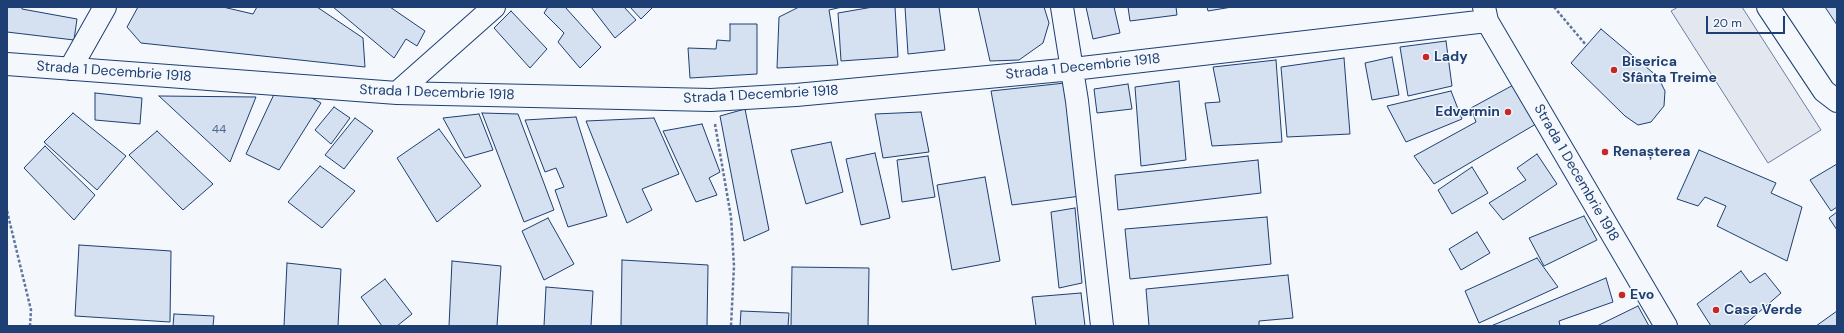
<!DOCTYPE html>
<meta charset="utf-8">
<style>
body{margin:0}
#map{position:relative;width:1844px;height:333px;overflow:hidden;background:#f4f7fb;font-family:"DM Sans",sans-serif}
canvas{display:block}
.frame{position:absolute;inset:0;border:8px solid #1d3f73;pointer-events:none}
.scale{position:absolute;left:1706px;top:16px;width:79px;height:18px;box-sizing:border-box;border:2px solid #1d3f73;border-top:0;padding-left:5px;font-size:12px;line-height:14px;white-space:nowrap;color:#1d3f73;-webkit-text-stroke:3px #f4f7fb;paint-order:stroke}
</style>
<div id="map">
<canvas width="1844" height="333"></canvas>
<div class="frame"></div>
<div class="scale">20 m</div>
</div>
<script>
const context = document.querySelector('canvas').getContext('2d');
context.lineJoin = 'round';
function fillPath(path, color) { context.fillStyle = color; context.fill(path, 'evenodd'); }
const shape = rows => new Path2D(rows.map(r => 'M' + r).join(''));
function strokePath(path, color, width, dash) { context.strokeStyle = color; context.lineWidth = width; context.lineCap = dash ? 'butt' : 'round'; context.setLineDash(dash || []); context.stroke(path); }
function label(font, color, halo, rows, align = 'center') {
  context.font = font + ' "DM Sans",sans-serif'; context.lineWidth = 3; context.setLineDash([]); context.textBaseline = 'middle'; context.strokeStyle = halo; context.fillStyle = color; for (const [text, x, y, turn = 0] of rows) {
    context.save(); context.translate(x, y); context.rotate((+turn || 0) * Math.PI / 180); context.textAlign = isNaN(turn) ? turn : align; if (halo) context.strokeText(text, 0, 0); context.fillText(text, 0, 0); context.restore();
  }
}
const parking = shape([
 [1678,7,1742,7,1821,130,1768,163,1671,11,1678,7]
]);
const building = shape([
 [7,7,22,7,22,9,77,19,74,40,7,32,7,7],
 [138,7,223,7,253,14,257,7,317,7,363,38,365,67,141,43,127,27,138,7],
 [333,7,390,7,425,31,417,46,406,39,394,58,333,7],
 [548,7,565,7,601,47,580,68,558,42,564,33,544,13,548,7],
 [591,7,624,7,636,20,615,38,591,7],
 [630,7,653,7,641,19,630,7],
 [799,7,842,7,829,10,838,65,777,68,779,17,799,7],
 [873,7,895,7,898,57,841,61,838,13,873,7],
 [905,7,939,7,945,50,908,54,905,7],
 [978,7,1044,7,1049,23,1043,43,1019,60,990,61,978,7],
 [1086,7,1114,7,1120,33,1093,39,1086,7],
 [1128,7,1176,7,1177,15,1130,21,1128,7],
 [1207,7,1232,7,1208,11,1207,7],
 [1825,7,1837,7,1837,25,1825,7],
 [511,11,547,49,530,68,494,28,511,11],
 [730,24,757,24,757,74,690,78,688,48,716,49,717,40,730,41,730,24],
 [1601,29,1658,77,1665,91,1664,106,1651,122,1638,125,1625,116,1571,63,1601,29],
 [1446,41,1452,86,1408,96,1400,47,1446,41],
 [1392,57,1399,95,1372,100,1365,63,1392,57],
 [1344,58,1350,134,1287,137,1281,67,1344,58],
 [1276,60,1282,142,1212,146,1205,103,1220,102,1213,67,1276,60],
 [1179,81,1186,160,1141,166,1135,87,1179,81],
 [1065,83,1081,196,1012,205,991,91,1065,83],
 [1517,83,1541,121,1434,184,1414,156,1476,122,1471,108,1517,83],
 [1128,84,1132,109,1097,113,1094,89,1128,84],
 [276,90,299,91,321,103,279,170,246,154,276,90],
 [1451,91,1462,119,1406,142,1387,106,1451,91],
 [95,93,142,98,140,124,95,120,95,93],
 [159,96,256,97,230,162,159,96],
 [334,107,350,118,331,144,315,130,334,107],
 [745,109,769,230,744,241,720,116,745,109],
 [921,112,929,152,883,158,875,114,921,112],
 [73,113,126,156,97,190,44,142,73,113],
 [482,113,518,114,554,210,524,222,482,113],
 [479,114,493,150,465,158,443,118,479,114],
 [576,117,607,216,568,227,555,190,564,187,556,168,545,172,525,120,576,117],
 [355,118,373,131,344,169,325,155,355,118],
 [654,118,679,174,642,189,652,210,627,223,586,121,654,118],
 [702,124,720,172,709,178,717,195,696,202,663,131,702,124],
 [439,129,481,186,437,222,397,158,439,129],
 [157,131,213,184,183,210,129,155,157,131],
 [831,142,843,192,806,204,791,150,831,142],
 [45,146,95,195,74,220,24,168,45,146],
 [1699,150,1776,183,1771,193,1802,207,1787,261,1717,226,1726,206,1705,197,1698,206,1677,199,1699,150],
 [875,153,890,218,861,225,846,159,875,153],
 [1537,154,1557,184,1503,220,1489,203,1526,180,1517,168,1537,154],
 [928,156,935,197,902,202,897,160,928,156],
 [1258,160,1261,193,1118,210,1115,175,1258,160],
 [1837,164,1837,207,1831,211,1810,180,1837,164],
 [320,166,355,191,322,228,288,202,320,166],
 [1472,167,1488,193,1452,214,1438,190,1472,167],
 [985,177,1000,261,952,270,937,185,985,177],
 [1075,208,1082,283,1059,288,1051,212,1075,208],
 [1837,212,1837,230,1829,218,1837,212],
 [1584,216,1597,240,1544,266,1529,238,1584,216],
 [1267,217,1271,264,1130,279,1125,229,1267,217],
 [548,218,574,264,544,280,522,231,548,218],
 [1477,232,1490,253,1461,270,1449,249,1477,232],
 [79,245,171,251,170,322,75,316,79,245],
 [1537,258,1558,287,1479,323,1465,291,1537,258],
 [622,260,708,265,707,326,621,326,622,260],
 [452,261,501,266,497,326,449,326,452,261],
 [287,263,341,269,338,326,284,326,287,263],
 [792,267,869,268,868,326,791,326,792,267],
 [1741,271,1750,283,1765,273,1781,293,1743,326,1711,326,1697,304,1741,271],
 [1288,275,1293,318,1259,321,1259,326,1144,326,1149,326,1146,289,1288,275],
 [1606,278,1613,302,1559,321,1560,326,1491,326,1606,278],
 [385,279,412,314,397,326,382,326,361,297,385,279],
 [546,287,593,291,591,326,544,326,546,287],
 [1081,293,1085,326,1036,326,1032,297,1081,293],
 [1638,306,1649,326,1597,326,1638,306],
 [741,311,789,313,788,326,740,326,741,311],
 [1837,311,1837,326,1816,326,1837,311],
 [174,314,214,316,213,326,173,326,174,314]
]);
const path = shape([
 [1554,7,1586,45],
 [715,124,731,217,734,266,731,326],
 [7,211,31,310,30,326]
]);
const minor = shape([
 [1062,7,1077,101,1102,326],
 [1484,7,1487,21,1666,326],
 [1768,7,1824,91,1837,101],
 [7,64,397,93,711,100,796,95,1073,69,1487,21],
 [70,69,105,7],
 [397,93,494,7]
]);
const markers = [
 [1426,57,4,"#c62828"],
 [1614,70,4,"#c62828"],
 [1508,112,4,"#c62828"],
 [1605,152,4,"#c62828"],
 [1622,295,4,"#c62828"],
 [1716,310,4,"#c62828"]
];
const numberNames = [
 ["44",219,130]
];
const poiNames = [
 ["Lady",1434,57],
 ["Biserica",1622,62],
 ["Sfânta Treime",1622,78],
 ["Edvermin",1500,112,"right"],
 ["Renașterea",1613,152],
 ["Evo",1630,295],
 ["Casa Verde",1724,310]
];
const streetNames = [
 ["Strada 1 Decembrie 1918",1083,67,-6],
 ["Strada 1 Decembrie 1918",114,72,4],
 ["Strada 1 Decembrie 1918",437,93,2],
 ["Strada 1 Decembrie 1918",761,95,-3],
 ["Strada 1 Decembrie 1918",1576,173,60]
];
fillPath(parking, '#e3e8f0');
strokePath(parking, '#687fa3', 1);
fillPath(building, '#d5e0f0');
strokePath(building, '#1d3f73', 1);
strokePath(minor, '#1d3f73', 24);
strokePath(path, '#5e769c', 2.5, [3, 2]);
strokePath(minor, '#f4f7fb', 22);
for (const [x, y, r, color] of markers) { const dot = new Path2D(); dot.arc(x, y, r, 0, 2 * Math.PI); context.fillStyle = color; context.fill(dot); strokePath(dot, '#f4f7fb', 1.5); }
label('12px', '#4b6792', null, numberNames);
label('bold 14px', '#1d3f73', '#f4f7fb', poiNames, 'left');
label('14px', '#1d3f73', '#f4f7fb', streetNames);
</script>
